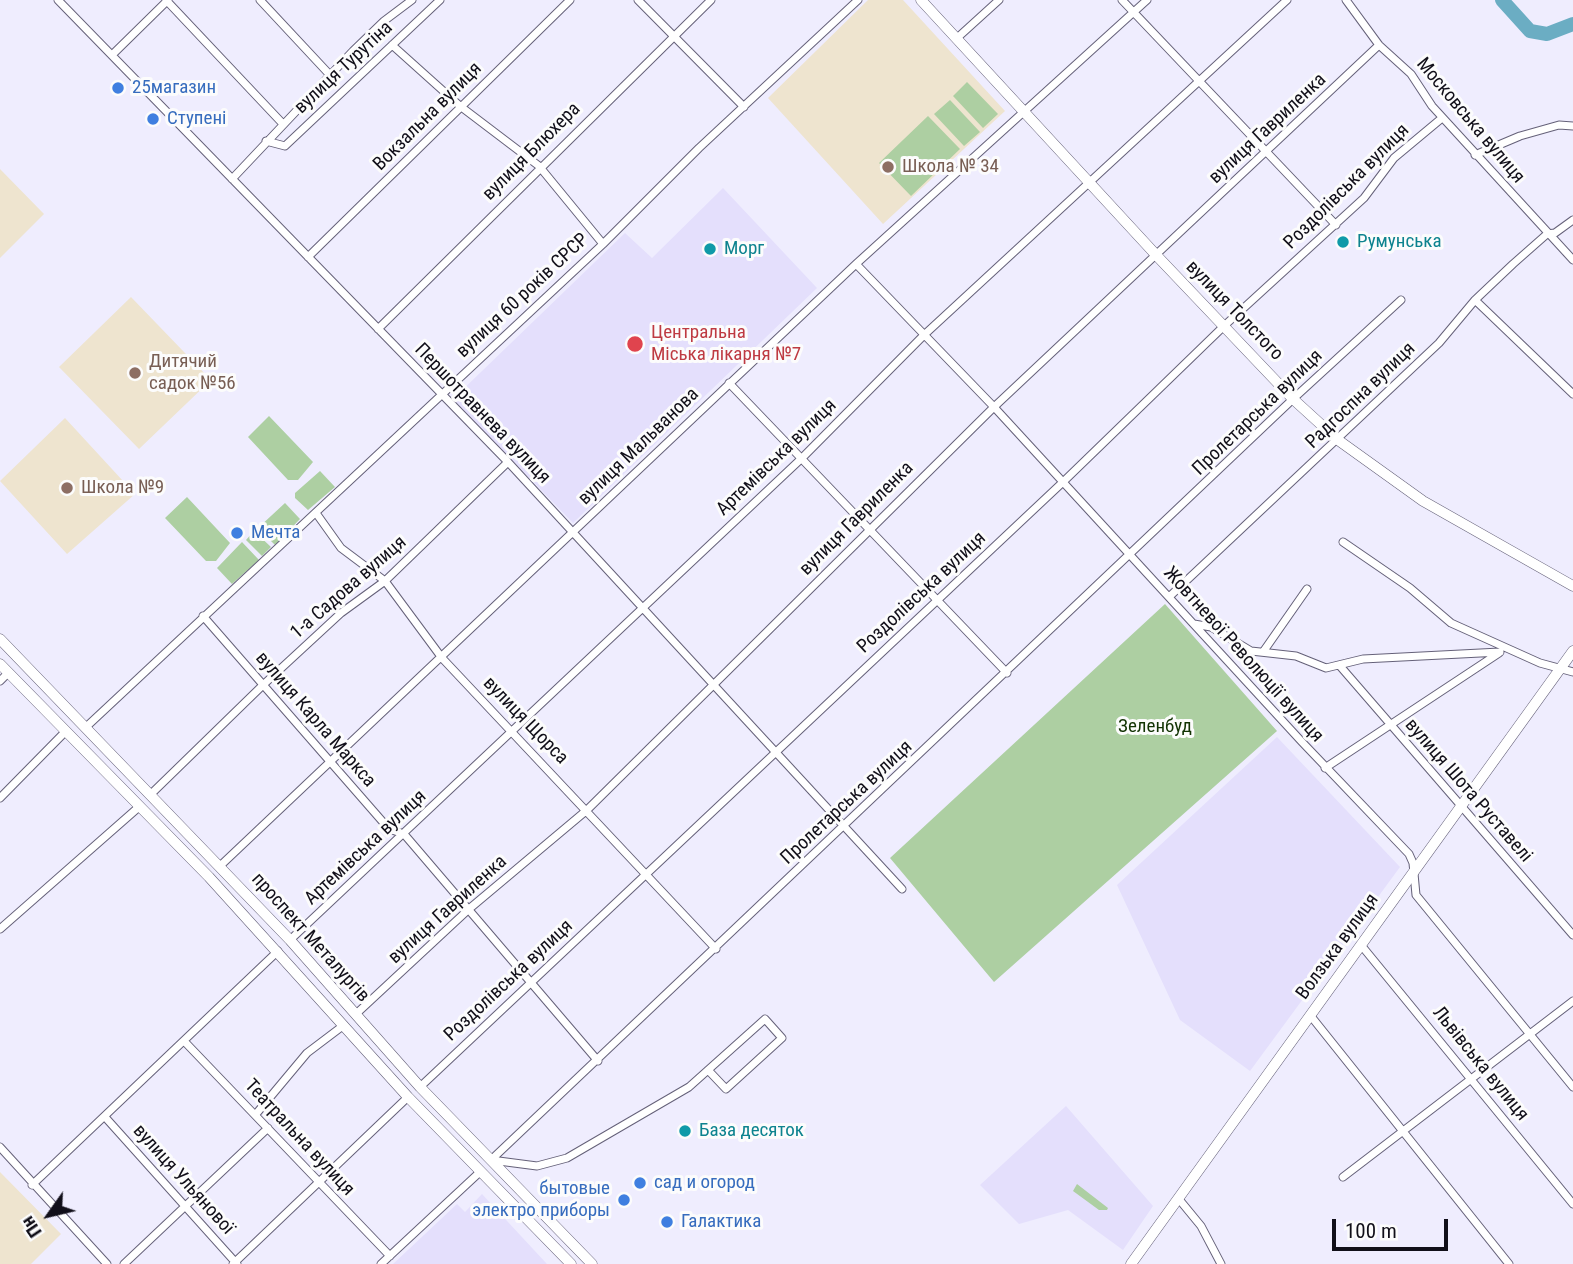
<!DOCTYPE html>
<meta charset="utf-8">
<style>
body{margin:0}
#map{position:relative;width:1573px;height:1264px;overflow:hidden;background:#efedfe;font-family:"Roboto Condensed",sans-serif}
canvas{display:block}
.north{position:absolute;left:14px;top:1180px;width:70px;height:70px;-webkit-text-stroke:5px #fcfcfc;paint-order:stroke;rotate:236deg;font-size:19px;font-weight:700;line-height:28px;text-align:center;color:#110f19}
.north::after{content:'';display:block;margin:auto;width:24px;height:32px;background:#110f19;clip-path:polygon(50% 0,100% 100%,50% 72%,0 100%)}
.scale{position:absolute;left:1332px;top:1219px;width:116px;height:32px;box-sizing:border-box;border:4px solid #110f19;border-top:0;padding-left:9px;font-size:21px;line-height:24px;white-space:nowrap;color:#110f19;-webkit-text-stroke:5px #fcfcfc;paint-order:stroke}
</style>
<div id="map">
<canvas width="1573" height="1264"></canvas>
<div class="north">Пн</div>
<div class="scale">100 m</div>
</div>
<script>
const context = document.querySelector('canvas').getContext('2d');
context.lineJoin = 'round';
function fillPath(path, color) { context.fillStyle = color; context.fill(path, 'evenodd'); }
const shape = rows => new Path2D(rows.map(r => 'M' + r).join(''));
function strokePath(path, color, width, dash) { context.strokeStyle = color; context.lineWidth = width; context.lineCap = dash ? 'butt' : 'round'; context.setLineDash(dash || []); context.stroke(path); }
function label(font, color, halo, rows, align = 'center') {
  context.font = font + ' "Roboto Condensed",sans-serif'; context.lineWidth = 6; context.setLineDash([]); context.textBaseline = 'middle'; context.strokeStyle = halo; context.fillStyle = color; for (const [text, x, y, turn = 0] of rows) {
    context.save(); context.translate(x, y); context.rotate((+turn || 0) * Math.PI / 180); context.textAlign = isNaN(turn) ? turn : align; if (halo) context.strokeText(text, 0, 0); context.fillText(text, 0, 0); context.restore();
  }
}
const built = shape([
 [723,188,817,288,573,523,453,399,625,233,652,258],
 [1277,737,1400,867,1250,1071,1180,1020,1117,885],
 [1066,1106,1153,1206,1123,1250,1068,1210,1019,1224,980,1185],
 [482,1194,547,1264,393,1264,457,1204,465,1212]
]);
const education = shape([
 [868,0,903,0,1005,111,883,224,768,98],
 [0,169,44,214,0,258],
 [131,297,211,380,139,449,59,367],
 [65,418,135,494,67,554,0,481],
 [0,1172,61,1234,31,1264,0,1264]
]);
const green = shape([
 [967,82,998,114,983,128,953,96],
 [950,100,980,132,964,146,934,114],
 [928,116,960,149,911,196,879,163],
 [269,416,313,462,298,480,288,480,248,437],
 [320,471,335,487,308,510,295,498,295,493],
 [187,497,230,543,216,561,206,561,165,518],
 [285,503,300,519,275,545,258,528],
 [254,531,271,547,262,556,246,540],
 [242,542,259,560,232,584,217,568],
 [1165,604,1277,731,994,982,890,858],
 [1077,1184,1108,1208,1107,1210,1099,1210,1073,1191]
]);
const river = shape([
 [1502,0,1530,31,1547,34,1573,24]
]);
const street = shape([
 [58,0,508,462,902,889],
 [166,0,283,124],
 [260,0,330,75],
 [638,0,744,107],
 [1122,0,1336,225],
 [1346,0,1379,45,1411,74,1432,106,1573,260],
 [956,39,999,0],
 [392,45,460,106,539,166,603,244],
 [112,55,168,0],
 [266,141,285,146,440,0],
 [1475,155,1520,136,1559,125,1573,126],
 [232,179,353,51,384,21,412,0],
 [308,257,570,0],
 [856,264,994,407,1302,742,1409,854,1413,863,1416,895,1573,1087],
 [1475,300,1573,394],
 [378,329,711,0],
 [729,383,1007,673],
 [316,513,341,548,385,581,442,658,716,949],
 [1343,542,1410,588,1451,623,1540,663,1573,672],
 [1169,597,1439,343,1475,300,1513,264,1547,234,1555,233,1573,220],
 [203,616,389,829,404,834,598,1061],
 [1194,624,1211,627,1251,651,1296,656,1326,668,1363,659,1500,652],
 [1263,652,1307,589],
 [1340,666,1573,935],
 [0,681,8,673],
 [85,728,603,244,699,148,858,0],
 [1325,768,1499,653],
 [150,795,263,685,341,613,385,581,508,462],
 [0,798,66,731],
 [220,866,856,264,1147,0],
 [0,929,140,806],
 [290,940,802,458,924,335,1287,0],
 [1361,945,1573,1204],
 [356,1014,469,909,587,810,994,407,1379,45],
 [1310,1015,1509,1264],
 [184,1041,390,1256],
 [708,1070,726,1089,782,1038,765,1019,689,1087,567,1158,537,1166,491,1160,1293,399,1401,300],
 [420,1087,1063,482,1224,326,1364,198,1394,158,1442,118],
 [256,1114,307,1053,344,1025],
 [105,1117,237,1264],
 [0,1147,107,1264],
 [1343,1177,1573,1001],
 [32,1185,278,951],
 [1178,1198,1201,1226,1221,1264],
 [124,1264,268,1128],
 [233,1264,408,1097],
 [381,1264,481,1171]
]);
const secondary = shape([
 [921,0,1157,256,1293,399,1338,440,1423,501,1573,586],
 [0,639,290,940,420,1087,592,1264],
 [0,664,209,877,408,1097,571,1264],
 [1131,1264,1573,651]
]);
const markers = [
 [118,88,7,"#3f7fe0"],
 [153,119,7,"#3f7fe0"],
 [888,167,7,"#8d6e63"],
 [1343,242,7,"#0f9aa8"],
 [710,249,7,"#0f9aa8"],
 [635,344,9,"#e0444e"],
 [135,373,7,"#8d6e63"],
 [67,488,7,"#8d6e63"],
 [237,533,7,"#3f7fe0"],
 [685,1131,7,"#0f9aa8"],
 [640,1183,7,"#3f7fe0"],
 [624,1200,7,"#3f7fe0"],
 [667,1222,7,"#3f7fe0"]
];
const streetNames = [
 ["вулиця Турутіна",344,68,-43],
 ["Вокзальна вулиця",428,117,-45],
 ["Московська вулиця",1470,121,50],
 ["вулиця Гавриленка",1268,129,-43],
 ["вулиця Блюхера",532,152,-45],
 ["Роздолівська вулиця",1347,187,-45],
 ["вулиця 60 років СРСР",523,296,-43],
 ["вулиця Толстого",1234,311,46],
 ["Радгоспна вулиця",1361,396,-44],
 ["Пролетарська вулиця",1258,413,-44],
 ["Першотравнева вулиця",482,414,46],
 ["вулиця Мальванова",639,447,-44],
 ["Артемівська вулиця",777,458,-44],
 ["вулиця Гавриленка",857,519,-45],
 ["1-а Садова вулиця",349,588,-41],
 ["Роздолівська вулиця",922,593,-43],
 ["Жовтневої Революції вулиця",1243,655,48],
 ["вулиця Карла Маркса",315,720,49],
 ["вулиця Щорса",525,721,46],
 ["вулиця Шота Руставелі",1468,791,49],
 ["Пролетарська вулиця",847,803,-43],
 ["Артемівська вулиця",366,848,-43],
 ["вулиця Гавриленка",448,910,-42],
 ["проспект Металургів",310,938,48],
 ["Волзька вулиця",1338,947,-54],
 ["Роздолівська вулиця",509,981,-43],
 ["Львівська вулиця",1480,1064,51],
 ["Театральна вулиця",299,1138,47],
 ["вулиця Ульянової",183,1180,48]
];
const shopNames = [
 ["25магазин",132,88],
 ["Ступені",167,119],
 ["Мечта",251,533],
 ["сад и огород",654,1183],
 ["бытовые",610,1189,"right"],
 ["электро приборы",610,1211,"right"],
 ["Галактика",681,1222]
];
const educationNames = [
 ["Школа № 34",902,167],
 ["Дитячий",149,362],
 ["садок №56",149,384],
 ["Школа №9",81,488]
];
const cultureNames = [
 ["Румунська",1357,242],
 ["Морг",724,249],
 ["База десяток",699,1131]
];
const healthNames = [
 ["Центральна",651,333],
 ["Міська лікарня №7",651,355]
];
const parkNames = [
 ["Зеленбуд",1155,727]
];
fillPath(built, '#e4dffc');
fillPath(education, '#eee4cf');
fillPath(green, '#adcfa2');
strokePath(river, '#6badc3', 14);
strokePath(street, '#656179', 9);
strokePath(secondary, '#656179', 11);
strokePath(street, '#fff', 7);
strokePath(secondary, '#fff', 10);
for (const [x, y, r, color] of markers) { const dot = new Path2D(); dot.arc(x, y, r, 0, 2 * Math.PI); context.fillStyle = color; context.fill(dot); strokePath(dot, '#fcfcfc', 2.5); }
label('19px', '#110f19', '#fcfcfc', streetNames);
label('19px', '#366cbe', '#fcfcfc', shopNames, 'left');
label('19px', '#785e54', '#fcfcfc', educationNames, 'left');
label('19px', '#0d838f', '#fcfcfc', cultureNames, 'left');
label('19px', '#be3a42', '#fcfcfc', healthNames, 'left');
label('19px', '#123303', '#fcfcfc', parkNames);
</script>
